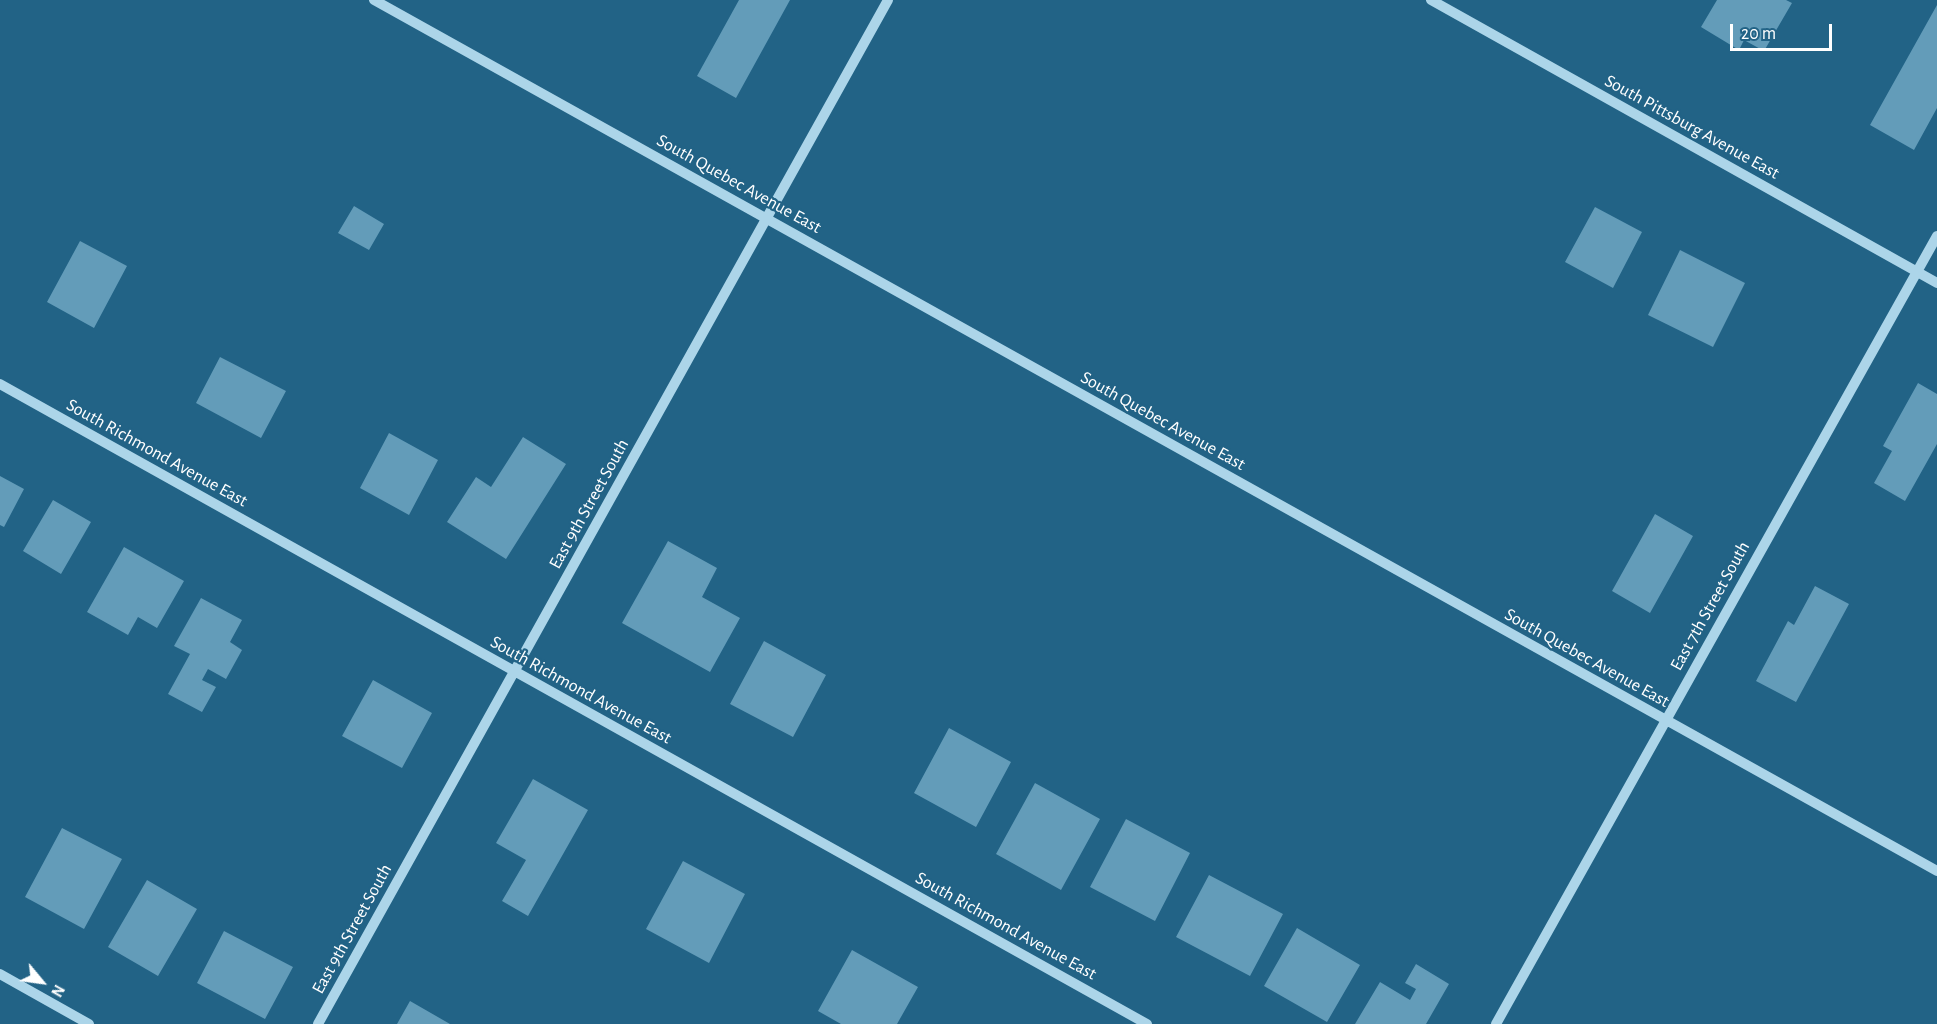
<!DOCTYPE html>
<style>
body{margin:0}
#map{position:relative;width:1937px;height:1024px;overflow:hidden;background:#226386;font-family:"Alegreya Sans",sans-serif}
canvas{display:block}
.north{position:absolute;left:12px;top:952px;width:60px;height:60px;-webkit-text-stroke:4px #226386;paint-order:stroke;rotate:119deg;font-size:16px;font-weight:700;line-height:24px;text-align:center;color:#fff}
.north::after{content:'';display:block;margin:auto;width:21px;height:27px;background:#fff;clip-path:polygon(50% 0,100% 100%,50% 72%,0 100%)}
.scale{position:absolute;left:1730px;top:24px;width:102px;height:27px;box-sizing:border-box;border:3px solid #fff;border-top:0;padding-left:8px;font-size:18px;line-height:21px;white-space:nowrap;color:#fff;-webkit-text-stroke:4px #226386;paint-order:stroke}
</style>
<div id="map">
<canvas width="1937" height="1024"></canvas>
<div class="north">N</div>
<div class="scale">20 m</div>
</div>
<script>
const context = document.querySelector('canvas').getContext('2d');
context.lineJoin = 'round';
function fillPath(path, color) { context.fillStyle = color; context.fill(path, 'evenodd'); }
const shape = rows => new Path2D(rows.map(r => 'M' + r).join(''));
function strokePath(path, color, width, dash) { context.strokeStyle = color; context.lineWidth = width; context.lineCap = dash ? 'butt' : 'round'; context.setLineDash(dash || []); context.stroke(path); }
function label(font, color, halo, rows, align = 'center') {
  context.font = font + ' "Alegreya Sans",sans-serif'; context.lineWidth = 4.5; context.setLineDash([]); context.textBaseline = 'middle'; context.strokeStyle = halo; context.fillStyle = color; for (const [text, x, y, turn = 0] of rows) {
    context.save(); context.translate(x, y); context.rotate((+turn || 0) * Math.PI / 180); context.textAlign = isNaN(turn) ? turn : align; if (halo) context.strokeText(text, 0, 0); context.fillText(text, 0, 0); context.restore();
  }
}
const building = shape([
 [739,0,790,0,736,98,697,76],
 [1717,0,1786,0,1792,3,1764,51,1744,40,1739,50,1701,27],
 [1937,5,1937,108,1914,150,1870,125],
 [354,206,384,224,369,250,338,233],
 [1595,207,1642,232,1613,288,1565,262],
 [80,241,127,266,94,328,47,302],
 [1680,250,1745,283,1713,347,1648,315],
 [220,357,286,391,261,438,196,403],
 [1918,383,1937,394,1937,444,1905,501,1874,483,1892,451,1883,446],
 [389,433,438,460,409,515,360,488],
 [523,437,566,464,506,559,447,522,476,477,491,487],
 [0,476,24,489,4,527,0,525],
 [53,500,91,522,61,574,23,551],
 [1655,514,1693,536,1650,613,1612,591],
 [668,541,717,568,702,597,740,618,710,672,622,623],
 [124,547,184,581,157,628,138,617,128,635,87,612],
 [1815,586,1849,604,1796,702,1756,681,1788,621,1794,625],
 [201,598,242,620,230,642,242,650,226,679,208,669,202,680,216,687,202,712,168,694,190,654,174,646],
 [764,641,826,675,793,737,730,704],
 [373,680,432,713,402,768,342,736],
 [949,728,1011,762,976,827,914,793],
 [533,779,588,810,528,916,502,901,526,860,496,843],
 [1035,783,1100,819,1061,890,996,854],
 [1126,819,1190,853,1155,921,1090,887],
 [62,828,122,859,84,929,25,897],
 [683,861,745,894,709,963,646,929],
 [1209,875,1283,914,1250,976,1176,937],
 [147,880,197,909,158,976,108,947],
 [1297,928,1360,965,1327,1022,1264,986],
 [224,931,293,967,265,1019,197,983],
 [852,950,918,987,897,1024,841,1024,818,1011],
 [1416,964,1449,984,1426,1024,1355,1024,1380,982,1410,1000,1416,989,1405,983],
 [410,1001,450,1024,397,1024]
]);
const minor = shape([
 [374,0,1937,871],
 [1431,0,1937,283],
 [0,384,1147,1024],
 [0,974,89,1024],
 [318,1024,888,0],
 [1496,1024,1937,236]
]);
const streetNames = [
 ["South Pittsburg Avenue East",1692,127,29],
 ["South Quebec Avenue East",739,184,29],
 ["South Quebec Avenue East",1163,421,29],
 ["South Richmond Avenue East",157,453,29],
 ["East 9th Street South",589,504,-61],
 ["East 7th Street South",1710,606,-61],
 ["South Quebec Avenue East",1587,658,29],
 ["South Richmond Avenue East",581,690,29],
 ["South Richmond Avenue East",1006,926,29],
 ["East 9th Street South",352,929,-61]
];
fillPath(building, '#639cb9');
strokePath(minor, '#acd5e9', 10);
label('18px', '#fff', '#226386', streetNames);
</script>
